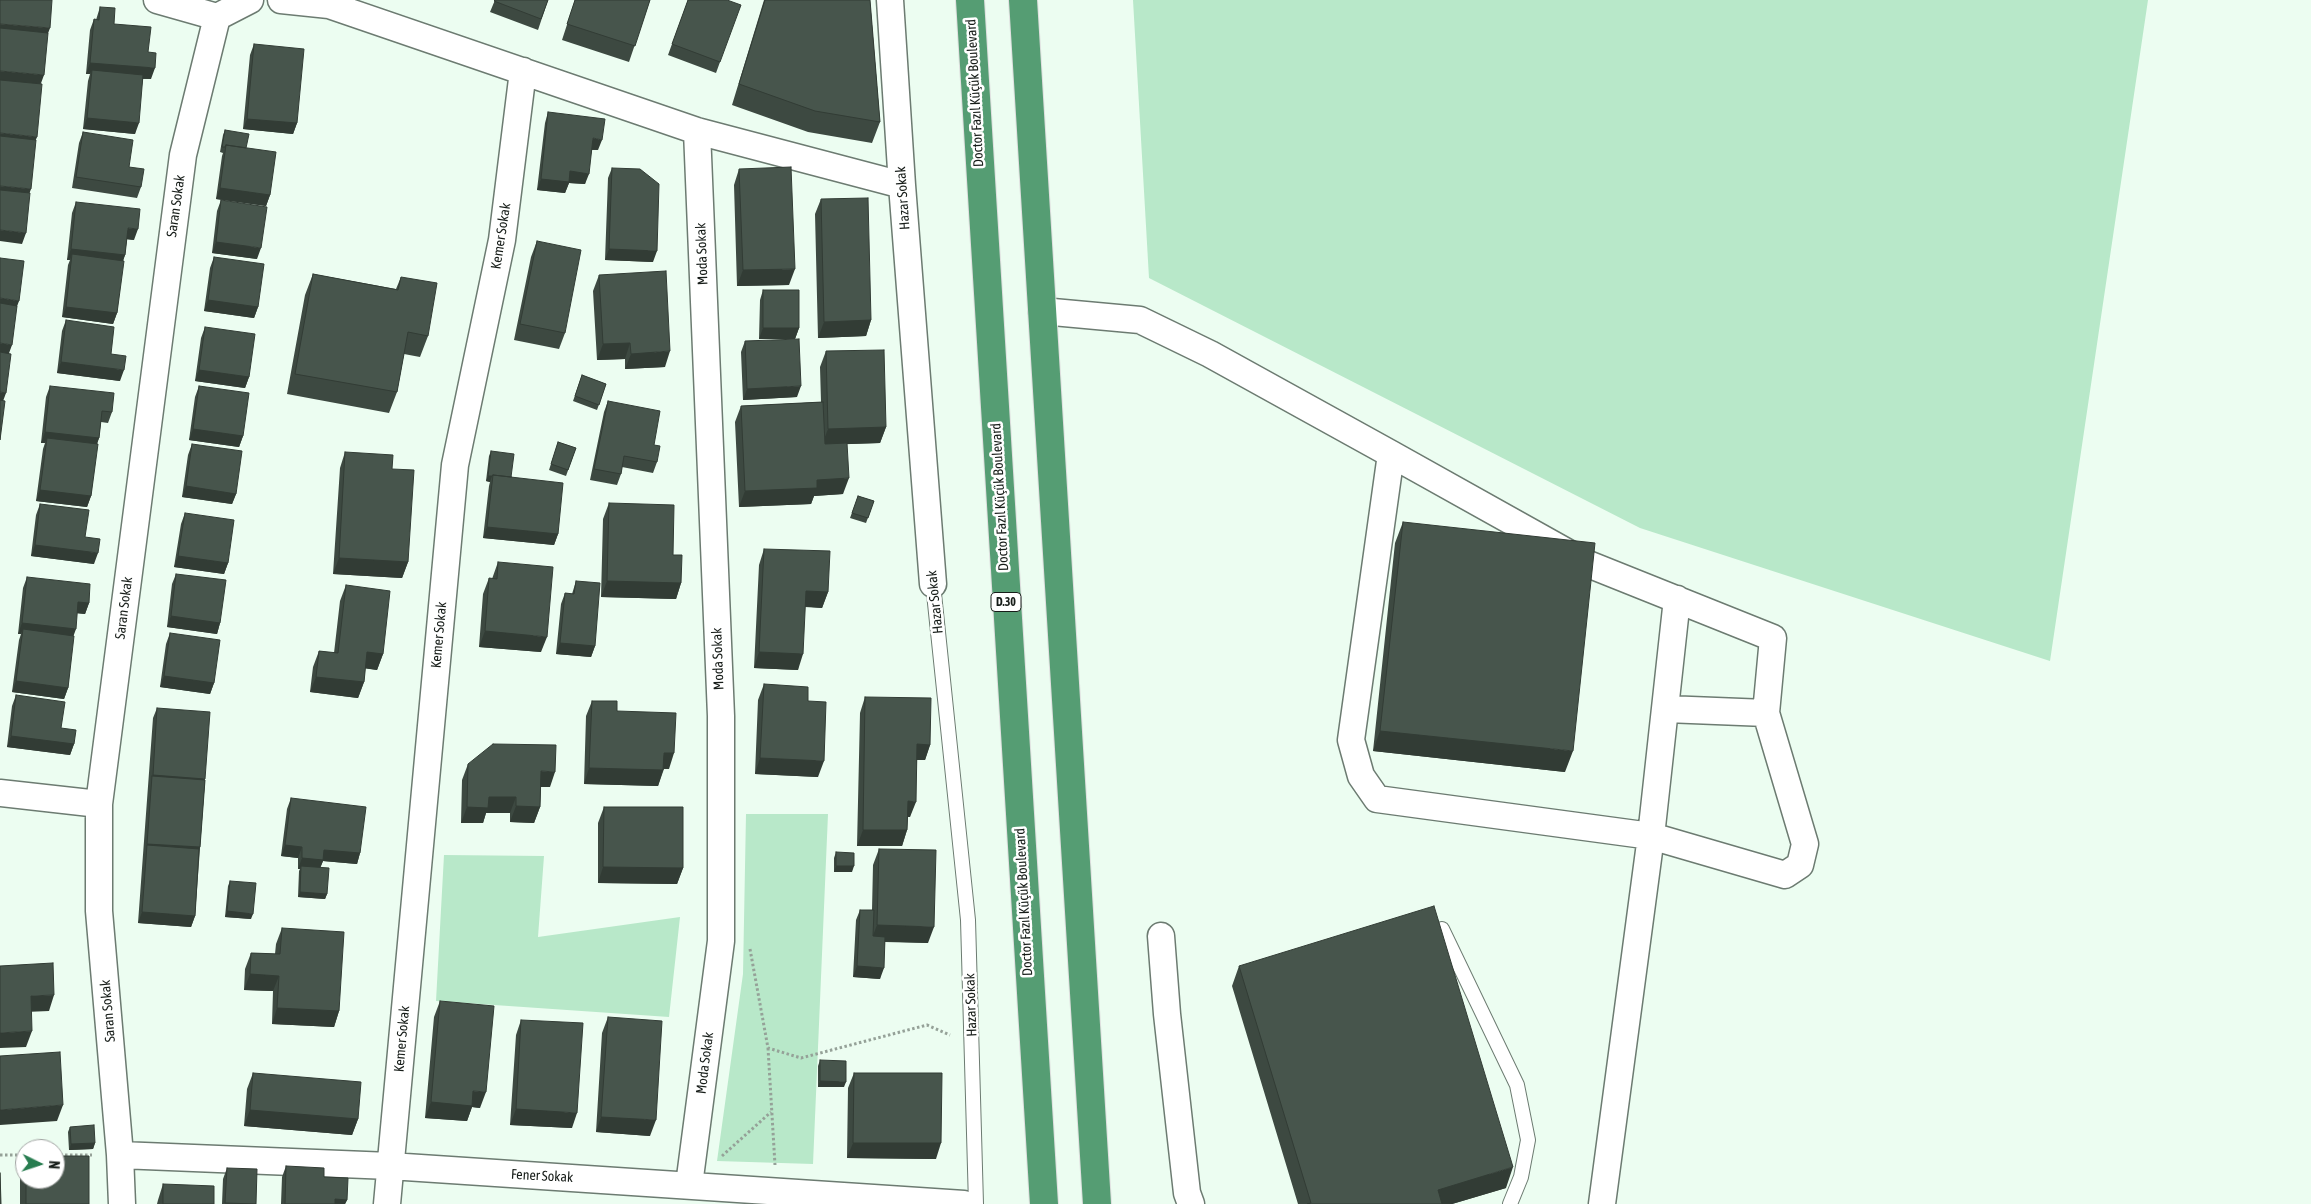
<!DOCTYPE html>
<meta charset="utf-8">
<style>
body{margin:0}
#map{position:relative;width:2311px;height:1204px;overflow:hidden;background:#ecfdf1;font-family:"Asap Condensed",sans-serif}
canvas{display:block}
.north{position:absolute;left:15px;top:1139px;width:50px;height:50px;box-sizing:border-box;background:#fff;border:1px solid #a2a5a3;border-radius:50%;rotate:94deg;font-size:14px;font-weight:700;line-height:20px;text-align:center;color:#171d19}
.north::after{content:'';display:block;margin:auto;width:18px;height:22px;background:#287d50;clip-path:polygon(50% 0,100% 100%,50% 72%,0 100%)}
</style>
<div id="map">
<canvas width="2311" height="1204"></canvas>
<div class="north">N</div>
</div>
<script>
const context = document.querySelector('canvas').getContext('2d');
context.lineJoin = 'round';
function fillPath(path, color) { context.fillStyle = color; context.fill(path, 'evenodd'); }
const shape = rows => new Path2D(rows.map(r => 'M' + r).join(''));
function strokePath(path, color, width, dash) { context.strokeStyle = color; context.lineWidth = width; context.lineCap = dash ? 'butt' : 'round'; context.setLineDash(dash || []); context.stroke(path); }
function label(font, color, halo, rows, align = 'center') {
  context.font = font + ' "Asap Condensed",sans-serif'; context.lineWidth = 5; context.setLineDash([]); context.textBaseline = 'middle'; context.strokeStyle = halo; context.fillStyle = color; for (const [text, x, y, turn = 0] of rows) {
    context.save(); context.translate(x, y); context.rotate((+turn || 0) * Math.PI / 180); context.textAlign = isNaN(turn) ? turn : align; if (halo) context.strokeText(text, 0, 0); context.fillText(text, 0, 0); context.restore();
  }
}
const green = shape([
 [1133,0,2148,0,2050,661,1640,528,1149,278],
 [746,814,828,814,813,1164,717,1161,743,974],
 [444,855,544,856,538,937,680,917,669,1017,436,1001]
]);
const path = shape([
 [750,949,768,1048,801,1058,927,1025,950,1035],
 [768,1048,775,1165],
 [0,1155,25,1155],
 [55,1155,92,1155],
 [722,1156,771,1112]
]);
const lane = shape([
 [933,584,968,920,976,1204],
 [1442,929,1517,1085,1528,1140,1521,1177,1510,1204]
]);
const street = shape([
 [157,0,217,17],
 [281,0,329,5,697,131,902,185],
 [890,0,902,185,933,584],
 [217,17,250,0],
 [1042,311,1140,320,1210,354,1391,454,1588,564,1773,638,1766,713,1805,844,1800,865,1785,875,1651,836,1377,799,1361,776,1351,740,1391,454],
 [1666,709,1766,713],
 [0,793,99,804],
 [1161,936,1167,1014,1187,1193,1191,1204],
 [120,1155,390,1166,964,1204],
 [689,1185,721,941,721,716,697,131],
 [122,1204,120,1155,99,911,99,804,183,155,217,17],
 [387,1204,455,465,502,240,523,71],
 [1602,1204,1651,836,1677,599]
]);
const highway = shape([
 [970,0,1044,1204],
 [1023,0,1097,1204]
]);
const wall = shape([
 [495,0,548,0,538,30,490,12],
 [575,0,650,0,629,62,562,40],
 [688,0,720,62,716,73,668,55],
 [764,0,870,0,880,122,872,143,808,132,732,105],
 [100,7,114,24,148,52,151,79,143,79,135,134,83,129,88,81,90,74,86,74,90,30,94,19,96,20],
 [254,44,297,123,293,134,243,129,250,55],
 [548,112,598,150,592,150,585,184,569,183,565,193,537,190,545,123],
 [225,130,246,148,270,195,266,206,216,199,222,156,223,153,220,152,223,135],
 [83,132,129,167,141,187,137,198,72,188,79,143],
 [612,168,653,262,605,260,608,178],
 [739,169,789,285,737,286,734,185],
 [821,199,871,320,866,336,818,338,815,214],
 [221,200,257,259,212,253,217,211],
 [76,202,134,240,127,239,125,255,123,261,117,313,113,324,62,317,68,265,70,260,67,260,72,213],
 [537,241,565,333,559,349,514,340,531,257],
 [214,257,258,307,254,318,204,311,210,268],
 [313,274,396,289,401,277,428,336,420,357,404,354,397,392,389,413,287,394,305,295],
 [599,275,665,367,625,369,625,359,597,360,593,291],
 [763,290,799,328,795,339,759,339,760,300],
 [66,320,111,354,120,381,57,373,62,331],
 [205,327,249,377,245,388,195,381,201,338],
 [745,341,797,397,743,400,741,352],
 [826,351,886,427,880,443,847,444,843,494,814,496,811,504,739,507,735,422,741,406,821,402,820,367],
 [582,375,606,384,597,410,573,401],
 [50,386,112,412,108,423,101,422,99,438,97,444,91,496,87,507,36,501,43,449,45,443,41,443,46,397],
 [199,386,243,436,239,447,189,440,195,397],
 [608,401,654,445,657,462,653,473,622,467,621,474,617,485,590,480,604,412],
 [558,442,576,448,566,476,549,470],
 [192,444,236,494,232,504,182,497,188,455],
 [491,451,558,534,554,545,483,538,489,486,490,482,486,481,489,456],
 [345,452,392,469,408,562,402,578,333,574,340,468],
 [858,496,874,501,866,523,850,518],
 [609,503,673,555,681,583,676,599,601,597,603,519],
 [40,504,85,537,94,564,31,556,36,515],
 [185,513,228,563,224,574,174,567,181,524],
 [1403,522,1565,772,1373,751,1395,543],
 [764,549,828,592,822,608,805,607,798,670,754,668,759,565],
 [498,562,541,652,479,647,483,594,489,578,492,579],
 [176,574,220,623,217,634,167,627,172,584],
 [27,577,89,603,85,614,77,613,73,636,68,688,64,699,12,692,19,640,21,634,18,634,23,588],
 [576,581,595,646,591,657,556,654,561,604,565,593,572,594],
 [346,585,383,654,377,670,365,668,364,682,358,698,310,692,313,667,319,651,334,653,340,601],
 [170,633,214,683,210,694,160,687,166,644],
 [764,684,808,701,818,777,755,774,758,700],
 [16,695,61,728,74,744,70,755,7,747,12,706],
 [865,697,930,745,925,760,917,760,910,817,908,817,907,830,902,846,857,846,860,713],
 [592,701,617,711,669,769,664,769,658,786,584,784,586,716],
 [157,708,205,781,195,916,191,927,138,923,153,718],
 [468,764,550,787,541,787,540,807,534,823,510,822,510,813,486,813,483,823,461,823,462,780],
 [291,798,360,853,357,864,323,861,320,868,327,894,325,899,298,897,299,871,300,869,298,869,298,858,281,856,287,809],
 [604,807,683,868,677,884,598,883,598,823],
 [879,849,928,943,885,942,880,979,853,977,856,920,860,910,872,910,873,865],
 [836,852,852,872,834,872,834,858],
 [230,881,251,919,225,917,228,886],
 [282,928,339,1011,334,1027,272,1024,273,991,244,990,245,969,251,953,275,954,276,944],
 [1239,966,1506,1188,1452,1204,1298,1204,1232,986],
 [440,1001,480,1108,472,1107,467,1121,425,1118,434,1017],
 [608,1017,650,1136,596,1132,602,1033],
 [521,1020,572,1128,510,1125,516,1035],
 [820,1060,844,1087,818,1087,818,1066],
 [253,1073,358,1119,352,1135,244,1126,247,1089],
 [854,1073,936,1159,847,1158,848,1088],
 [70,1127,95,1143,93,1149,69,1150,68,1132],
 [25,1158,25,1179,55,1179,89,1204,20,1204,20,1172],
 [286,1166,324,1177,347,1200,345,1204,281,1204,282,1177],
 [227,1168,256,1204,222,1204,223,1179],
 [163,1184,214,1204,157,1204,158,1200]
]);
const shadedWall = shape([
 [0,24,50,28,46,39,0,35],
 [90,63,155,68,151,79,92,74,92,70,90,74,86,74],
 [0,71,44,75,40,86,0,82],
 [87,118,139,123,135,134,83,129],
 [247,119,297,123,293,134,243,129],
 [0,133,37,137,33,147,0,144],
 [593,138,602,140,598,150,589,149],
 [570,171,589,174,585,184,569,183,565,193,537,190,541,179],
 [0,186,31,189,27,200,0,197],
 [220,188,270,195,266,206,216,199],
 [128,228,138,229,134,240,124,239],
 [0,230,26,233,22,244,0,241],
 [216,242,261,248,257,259,212,253],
 [71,249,125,255,121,266,72,254,70,260,67,260],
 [609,249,657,251,653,262,605,260],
 [795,269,789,285,737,286,743,270],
 [0,298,19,301,15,312,0,310],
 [208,300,258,307,254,318,204,311],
 [66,307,117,313,113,324,62,317],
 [871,320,866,336,818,338,824,322],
 [763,328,799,328,795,339,759,339],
 [0,343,12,345,8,356,0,355],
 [630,343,625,359,597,360,603,344],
 [670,351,665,367,625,369,631,354],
 [61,362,124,370,120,381,57,373],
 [199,370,249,377,245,388,195,381],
 [801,386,797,397,743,400,747,389],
 [0,392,6,393,2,404,0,404],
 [886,427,880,443,822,445,828,429],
 [193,429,243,436,239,447,189,440],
 [45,432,99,438,95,449,47,438,45,443,41,443],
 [488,476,492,476,490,482,486,481],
 [849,478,843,494,814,496,811,504,739,507,745,491,817,480],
 [186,486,236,494,232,504,182,497],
 [40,490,91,496,87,507,36,501],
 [487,527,558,534,554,545,483,538],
 [35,545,98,553,94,564,31,556],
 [178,556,228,563,224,574,174,567],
 [339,558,408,562,402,578,333,574],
 [607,581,681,583,676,599,601,597],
 [806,591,828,592,822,608,800,606],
 [78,602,89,603,85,614,74,613],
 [171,616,220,623,217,634,167,627],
 [22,623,76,629,72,640,23,629,21,634,18,634],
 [485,631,547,637,541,652,479,647],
 [560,643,595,646,591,657,556,654],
 [367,652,383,654,377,670,362,668],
 [759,652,803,654,798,670,754,668],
 [164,676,214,683,210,694,160,687],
 [316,677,364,682,358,698,310,692],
 [16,681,68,688,64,699,12,692],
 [1380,731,1573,751,1565,772,1373,751],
 [11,736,74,744,70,755,7,747],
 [917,744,930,745,925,760,911,760],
 [664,753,674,753,669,769,658,768],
 [760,758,824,761,818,777,755,774],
 [589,768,663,770,658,786,584,784],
 [541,771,555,772,550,787,535,787],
 [153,775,205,779,201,790,152,777],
 [489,797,516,797,510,813,486,813,483,823,461,823,467,807],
 [908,801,916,802,910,817,902,817],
 [516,806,540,807,534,823,510,822],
 [863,830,907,830,902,846,857,846],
 [147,844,200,847,196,858,147,845],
 [285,845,302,847,298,858,281,856],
 [324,850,360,853,357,864,323,861,319,871,301,866,300,869,298,869,302,858],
 [836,866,854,866,852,872,834,872],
 [603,867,683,868,677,884,598,883],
 [300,892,327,894,325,899,298,897],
 [227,911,253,914,251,919,225,917],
 [142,912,195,916,191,927,138,923],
 [877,925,934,927,928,943,871,941],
 [857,966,884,968,880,979,853,977],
 [250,974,279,976,273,991,244,990],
 [54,995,49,1011,25,1012,31,996],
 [277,1008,339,1011,334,1027,272,1024],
 [32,1031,26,1047,0,1048,0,1033],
 [820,1081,846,1082,844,1087,818,1087],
 [473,1091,486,1092,480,1108,472,1107,467,1121,425,1118,431,1102],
 [63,1105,57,1121,0,1125,0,1110],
 [516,1109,577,1113,572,1128,510,1125],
 [250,1110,358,1119,352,1135,244,1126],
 [601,1117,656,1120,650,1136,596,1132],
 [95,1143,93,1149,69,1150,71,1144],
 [853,1143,941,1143,936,1159,847,1158],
 [1513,1167,1506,1188,1452,1204,1433,1204,1438,1190],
 [335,1199,347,1200,345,1204,334,1204]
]);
const building = shape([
 [0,0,52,0,50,28,0,24,0,0],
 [495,0,548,0,541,19,494,1,495,0],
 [575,0,650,0,635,46,567,24,575,0],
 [688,0,727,0,741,5,720,62,672,44,688,0],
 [765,0,870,0,880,122,815,111,739,84,765,0],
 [100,7,115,8,114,24,151,27,148,52,156,53,155,68,90,63,94,19,99,20,100,7],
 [0,28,48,33,44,75,0,71,0,28],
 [254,44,304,49,297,123,247,119,254,44],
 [92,70,143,75,139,123,87,118,92,70],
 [0,80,42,84,37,137,0,133,0,80],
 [548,112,605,119,602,140,593,138,589,174,570,171,569,182,541,179,548,112],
 [225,130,249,134,246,148,226,145,225,147,222,147,225,130],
 [83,132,133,140,129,167,144,169,141,187,76,177,83,132],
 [0,136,36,140,31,189,0,186,0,136],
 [226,145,276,152,270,195,220,188,226,145],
 [791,167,795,269,743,270,739,169,791,167],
 [612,168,640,169,659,184,657,251,609,249,612,168],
 [0,190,30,193,26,233,0,230,0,190],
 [868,198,871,320,824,322,821,199,868,198],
 [221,200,267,207,261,248,216,242,221,200],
 [76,202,140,209,138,229,128,228,125,255,71,249,76,202],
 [537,241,581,250,565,333,520,324,537,241],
 [72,254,124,261,117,313,66,307,72,254],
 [214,257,264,264,258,307,208,300,214,257],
 [0,258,24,261,19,301,0,298,0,258],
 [666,271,670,351,631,354,630,343,603,344,599,275,666,271],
 [313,274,398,290,401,277,437,283,428,336,408,332,397,392,295,374,313,274],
 [763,290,799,290,799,328,763,328,763,290],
 [0,303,17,306,12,345,0,343,0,303],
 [66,320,114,327,111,354,126,356,124,370,61,362,66,320],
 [205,327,255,334,249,377,199,370,205,327],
 [799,339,801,386,747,389,745,341,799,339],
 [884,350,886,427,828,429,826,351,884,350],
 [0,352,11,354,6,393,0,392,0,352],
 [582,375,606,384,599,405,575,396,582,375],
 [50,386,114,393,112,412,102,411,99,438,45,432,50,386],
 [199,386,249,393,243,436,193,429,199,386],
 [0,400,5,401,0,440,0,400],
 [608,401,660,411,654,445,660,446,657,462,624,456,621,474,594,469,608,401],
 [823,402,825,444,847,443,849,478,817,480,817,488,745,491,741,406,823,402],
 [47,438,98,444,91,496,40,490,47,438],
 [558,442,576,448,568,470,551,464,558,442],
 [192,444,242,451,236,494,186,486,192,444],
 [491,451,514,454,511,477,493,475,492,476,488,476,491,451],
 [345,452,393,455,392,469,414,470,408,562,339,558,345,452],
 [493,475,563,483,558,534,487,527,493,475],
 [858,496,874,501,868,518,852,513,858,496],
 [609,503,674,505,673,555,682,555,681,583,607,581,609,503],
 [40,504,89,510,85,537,100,539,98,553,35,545,40,504],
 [185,513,234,520,228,563,178,556,185,513],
 [1403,522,1595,543,1573,751,1380,731,1403,522],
 [764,549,830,551,828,592,806,591,803,654,759,652,764,549],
 [498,562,553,567,547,637,485,631,489,578,497,579,498,562],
 [176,574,226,580,220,623,171,616,176,574],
 [27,577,90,584,89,603,78,602,76,629,22,623,27,577],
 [576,581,600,583,595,646,560,643,565,593,574,594,576,581],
 [346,585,390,591,383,654,367,652,364,682,316,677,319,651,338,653,346,585],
 [23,629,74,636,68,688,16,681,23,629],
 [170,633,220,640,214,683,164,676,170,633],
 [764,684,808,687,808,701,826,702,824,761,760,758,764,684],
 [16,695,65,702,61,728,76,730,74,744,11,736,16,695],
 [865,697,931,698,930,745,917,744,916,802,908,801,907,830,863,830,865,697],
 [592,701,617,701,617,711,676,713,674,753,664,753,663,770,589,768,592,701],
 [157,708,210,712,205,779,153,775,157,708],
 [493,744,556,745,555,772,541,771,540,807,516,806,516,797,489,797,488,808,467,807,468,764,493,744],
 [152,776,205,780,200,847,147,844,152,776],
 [291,798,366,807,360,853,324,850,323,860,302,858,302,847,285,845,291,798],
 [604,807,683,807,683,868,603,867,604,807],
 [147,845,199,849,195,916,142,912,147,845],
 [879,849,936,850,934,927,877,925,879,849],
 [836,852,854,853,854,866,836,866,836,852],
 [301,866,329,868,327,894,300,892,301,866],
 [230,881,256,883,253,914,227,911,230,881],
 [1434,906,1513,1167,1438,1190,1442,1204,1307,1204,1311,1203,1239,966,1434,906],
 [860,910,874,910,873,936,885,937,884,968,857,966,860,910],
 [282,928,344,932,339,1011,277,1008,279,976,250,974,251,953,280,954,282,928],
 [53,963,54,995,31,996,32,1031,0,1033,0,966,53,963],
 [440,1001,494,1006,486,1092,473,1091,472,1106,431,1102,440,1001],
 [608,1017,662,1021,656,1120,601,1117,608,1017],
 [521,1020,583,1023,577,1113,516,1109,521,1020],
 [60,1052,63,1105,0,1110,0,1056,60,1052],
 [820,1060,846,1061,846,1082,820,1081,820,1060],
 [253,1073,361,1082,358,1119,250,1110,253,1073],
 [854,1073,942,1073,941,1143,853,1143,854,1073],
 [94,1125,95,1143,71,1144,70,1127,94,1125],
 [55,1156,89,1156,89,1204,26,1204,26,1179,55,1179,55,1156],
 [286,1166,324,1168,324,1177,348,1178,347,1200,335,1199,335,1204,285,1204,286,1166],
 [227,1168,257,1169,256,1204,225,1203,227,1168],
 [0,1173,1,1204,0,1204,0,1173],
 [163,1184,214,1186,214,1204,163,1204,163,1184]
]);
const shields = [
 [1006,602,30]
];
const shieldNames = [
 ["D.30",1006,602]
];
const streetNames = [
 ["Doctor Fazıl Küçük Boulevard",975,93,-93],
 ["Hazar Sokak",903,198,-94],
 ["Saran Sokak",176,206,-82],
 ["Kemer Sokak",501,236,-81],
 ["Moda Sokak",702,254,-92],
 ["Doctor Fazıl Küçük Boulevard",1000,497,-93],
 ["Hazar Sokak",935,602,-96],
 ["Saran Sokak",124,608,-83],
 ["Kemer Sokak",439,635,-85],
 ["Moda Sokak",718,659,-92],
 ["Doctor Fazıl Küçük Boulevard",1024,902,-93],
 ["Hazar Sokak",971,1005,-92],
 ["Saran Sokak",108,1011,-95],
 ["Kemer Sokak",402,1039,-85],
 ["Moda Sokak",705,1063,-83],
 ["Fener Sokak",542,1176,3]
];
fillPath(green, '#b8e8c9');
strokePath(lane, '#6c7b71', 16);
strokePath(street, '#6c7b71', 29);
strokePath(highway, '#dfdfdf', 30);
strokePath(path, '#95a198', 3, [2.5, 2.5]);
strokePath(lane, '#fff', 14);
strokePath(street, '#fff', 26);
strokePath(highway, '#559d73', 28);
fillPath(wall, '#3d4941');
fillPath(shadedWall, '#323c35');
fillPath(building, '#47554c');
strokePath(building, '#323c35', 1);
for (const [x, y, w] of shields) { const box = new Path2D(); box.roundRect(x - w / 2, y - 9.5, w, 19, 4); context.fillStyle = '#fff'; context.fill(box); strokePath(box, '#171d19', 1); }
label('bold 12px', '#171d19', null, shieldNames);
label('14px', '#171d19', '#fff', streetNames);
</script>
